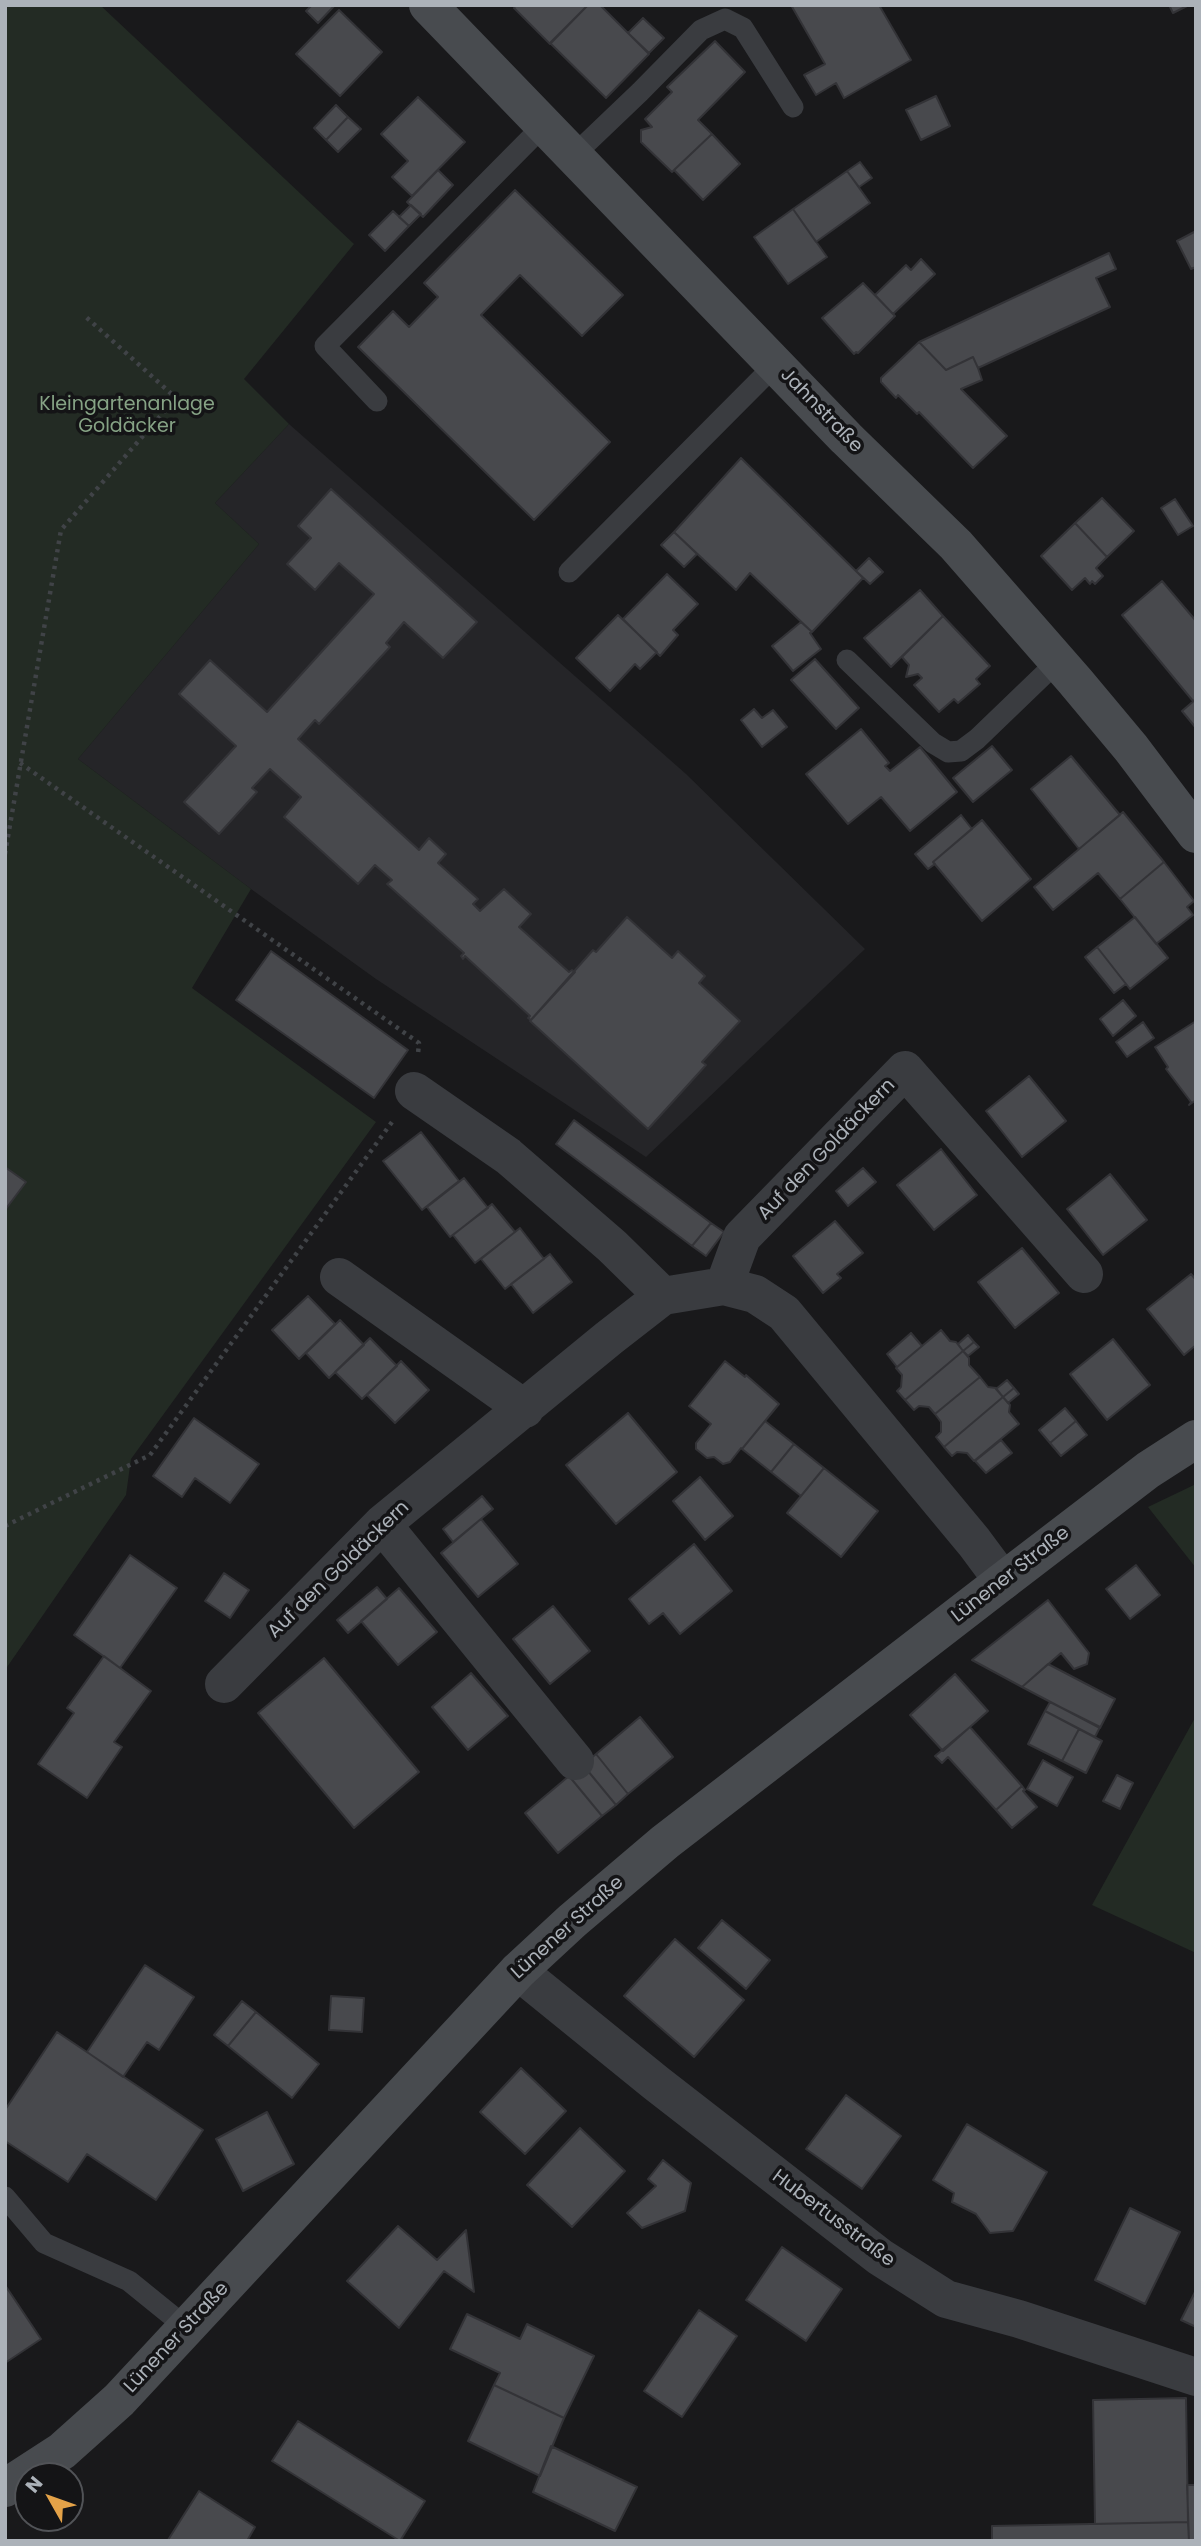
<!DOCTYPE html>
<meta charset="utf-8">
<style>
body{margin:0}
#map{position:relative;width:1201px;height:2546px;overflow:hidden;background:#19191b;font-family:Poppins,sans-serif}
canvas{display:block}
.frame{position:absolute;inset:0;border:7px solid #acb2b9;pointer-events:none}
.north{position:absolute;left:14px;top:2462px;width:70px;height:70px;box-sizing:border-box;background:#141416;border:2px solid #515357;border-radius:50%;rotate:310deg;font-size:19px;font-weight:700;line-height:28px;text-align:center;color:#acb2b9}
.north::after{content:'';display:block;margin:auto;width:24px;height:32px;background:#e4a248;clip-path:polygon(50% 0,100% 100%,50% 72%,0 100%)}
</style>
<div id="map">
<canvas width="1201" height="2546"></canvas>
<div class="frame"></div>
<div class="north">N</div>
</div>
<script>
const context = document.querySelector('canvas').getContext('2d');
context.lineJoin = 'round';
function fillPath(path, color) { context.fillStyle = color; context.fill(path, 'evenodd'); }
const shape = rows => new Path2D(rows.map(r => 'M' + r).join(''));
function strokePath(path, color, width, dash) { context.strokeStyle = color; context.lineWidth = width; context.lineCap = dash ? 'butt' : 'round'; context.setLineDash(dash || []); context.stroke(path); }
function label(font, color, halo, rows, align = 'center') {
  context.font = font + ' Poppins,sans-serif'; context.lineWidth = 7; context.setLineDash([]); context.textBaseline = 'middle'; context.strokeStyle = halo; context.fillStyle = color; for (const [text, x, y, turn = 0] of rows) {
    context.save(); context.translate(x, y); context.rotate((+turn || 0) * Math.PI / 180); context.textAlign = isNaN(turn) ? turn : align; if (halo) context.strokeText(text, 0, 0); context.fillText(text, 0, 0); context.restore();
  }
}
const built = shape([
 [289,424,686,774,865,949,646,1157,376,979,251,889,78,759,259,544,215,503]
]);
const green = shape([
 [5,5,100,5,354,244,244,379,289,424,215,503,259,544,78,759,251,889,192,988,376,1122,131,1459,126,1495,5,1670],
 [1196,1484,1196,1568,1148,1507],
 [1196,1716,1196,1953,1092,1905]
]);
const building = shape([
 [312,5,335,5,318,23,306,11,312,5],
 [516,5,588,5,550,44,514,8,516,5],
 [588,5,600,5,649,54,606,98,550,43,588,5],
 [791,5,879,5,911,60,844,98,836,83,816,95,804,75,825,64,791,5],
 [1169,5,1189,5,1173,13,1169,5],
 [339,10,382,52,340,96,296,54,339,10],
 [643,18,664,38,649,53,628,33,643,18],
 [715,41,745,72,698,120,712,134,672,172,641,142,641,130,652,127,645,119,672,92,667,87,715,41],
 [936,96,950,126,921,140,906,110,936,96],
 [418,97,465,142,412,196,392,177,408,161,381,134,418,97],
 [336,105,348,117,326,140,314,128,336,105],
 [348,117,361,129,338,152,326,140,348,117],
 [712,134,740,164,703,200,674,170,712,134],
 [860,162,872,178,859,187,847,171,860,162],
 [438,170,453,185,423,217,407,202,438,170],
 [847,171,870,203,816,242,793,209,847,171],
 [515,190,623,295,582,336,520,275,481,315,610,442,534,520,358,347,393,311,409,327,438,297,424,283,515,190],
 [411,205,421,214,409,226,399,217,411,205],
 [793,209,827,257,788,284,754,237,793,209],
 [393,211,409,226,385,251,369,235,393,211],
 [1196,231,1196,267,1191,269,1177,241,1196,231],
 [1109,253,1116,269,1096,278,1110,307,978,368,973,357,946,370,919,342,1109,253],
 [921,259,935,274,893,314,875,295,906,265,911,270,921,259],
 [863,283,895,316,858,353,856,352,854,354,822,318,863,283],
 [919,342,946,370,973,357,978,368,982,380,961,389,1007,436,973,468,919,412,917,414,898,395,896,398,881,382,881,378,919,342],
 [741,458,863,578,812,632,750,573,736,590,674,532,741,458],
 [331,489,477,622,443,658,404,622,386,643,390,647,319,724,315,720,298,739,419,850,429,838,446,854,438,863,478,899,473,904,480,911,504,889,531,914,519,927,569,972,572,970,575,972,531,1020,528,1018,530,1016,465,956,463,959,461,956,464,953,387,884,392,880,375,865,358,884,284,817,301,797,270,769,252,788,257,792,219,834,184,802,236,746,179,694,210,660,267,712,374,594,339,563,315,590,287,564,311,538,298,526,331,489],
 [1102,498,1134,531,1107,557,1075,523,1102,498],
 [1175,499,1193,526,1178,535,1161,508,1175,499],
 [1075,523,1107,557,1096,568,1103,576,1095,584,1092,581,1090,584,1085,578,1072,590,1041,556,1075,523],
 [674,532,697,554,684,567,661,545,674,532],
 [869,558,883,572,870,584,856,571,869,558],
 [667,574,698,604,673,630,678,635,660,656,623,619,667,574],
 [1162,581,1196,621,1196,699,1193,701,1122,615,1162,581],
 [920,590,943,616,891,667,864,638,920,590],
 [618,615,657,652,640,669,635,664,610,691,576,658,618,615],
 [943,616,990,666,976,679,980,684,958,703,954,699,939,712,914,685,922,678,918,674,906,677,909,665,902,657,943,616],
 [801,622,812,632,810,633,821,649,793,671,772,646,801,622],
 [815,659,859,708,836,729,791,680,815,659],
 [1196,699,1196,728,1182,711,1196,699],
 [754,709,762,718,773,710,787,727,762,747,741,720,754,709],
 [861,729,889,763,885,766,890,771,920,747,957,792,910,831,881,797,848,824,806,774,861,729],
 [992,746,1012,770,973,802,953,778,992,746],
 [1071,756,1120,815,1079,849,1031,789,1071,756],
 [1123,812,1164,862,1120,899,1098,873,1053,910,1034,887,1123,812],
 [961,815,972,829,933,862,935,864,928,869,915,854,961,815],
 [982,820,1031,879,982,921,933,862,982,820],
 [1164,862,1194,901,1187,907,1193,915,1156,944,1120,899,1164,862],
 [627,917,672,958,678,951,705,976,699,983,740,1021,702,1062,706,1065,648,1129,530,1021,593,950,596,952,627,917],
 [1135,917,1168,958,1130,989,1097,947,1135,917],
 [1097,947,1126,984,1114,993,1085,957,1097,947],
 [271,951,408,1050,374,1098,236,1000,271,951],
 [1123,1000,1136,1016,1113,1036,1100,1019,1123,1000],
 [1196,1021,1196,1100,1189,1105,1191,1102,1166,1069,1168,1067,1155,1047,1196,1021],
 [1143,1022,1154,1038,1127,1057,1116,1042,1143,1022],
 [1029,1076,1066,1121,1022,1157,986,1111,1029,1076],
 [574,1120,711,1223,692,1246,556,1144,574,1120],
 [421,1132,459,1181,422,1210,383,1161,421,1132],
 [941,1149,977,1195,934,1230,897,1185,941,1149],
 [5,1167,26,1182,5,1210,5,1167],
 [863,1168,876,1182,848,1206,836,1191,863,1168],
 [1110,1174,1147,1220,1103,1255,1067,1209,1110,1174],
 [464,1178,488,1208,450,1237,427,1207,464,1178],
 [492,1204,515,1232,475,1263,453,1235,492,1204],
 [835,1221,863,1253,837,1274,841,1278,823,1293,793,1256,835,1221],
 [711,1223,724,1232,706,1256,692,1246,711,1223],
 [520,1228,544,1259,505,1289,481,1259,520,1228],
 [1022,1248,1059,1293,1015,1328,978,1282,1022,1248],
 [550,1254,572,1282,533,1313,511,1284,550,1254],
 [1191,1274,1196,1280,1196,1345,1184,1355,1147,1309,1191,1274],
 [308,1296,335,1324,299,1359,272,1330,308,1296],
 [340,1320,364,1345,329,1378,306,1353,340,1320],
 [941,1330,950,1341,956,1342,963,1351,905,1400,897,1391,901,1387,902,1375,896,1368,941,1330],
 [911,1333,922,1346,897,1367,887,1354,911,1333],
 [968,1335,974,1342,963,1351,958,1344,968,1335],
 [370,1338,397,1366,362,1399,335,1372,370,1338],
 [1113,1339,1150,1385,1107,1420,1070,1374,1113,1339],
 [974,1342,979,1347,968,1356,963,1351,974,1342],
 [963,1351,969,1358,969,1365,980,1377,935,1414,929,1407,919,1406,914,1410,905,1400,963,1351],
 [401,1361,429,1390,395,1423,367,1395,401,1361],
 [725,1361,745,1377,746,1375,779,1404,742,1449,741,1448,730,1462,723,1464,714,1457,707,1458,696,1449,696,1443,711,1424,689,1406,725,1361],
 [980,1377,988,1387,996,1388,1003,1397,944,1447,936,1437,941,1432,941,1422,935,1414,980,1377],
 [1007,1380,1014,1388,1003,1397,996,1389,1007,1380],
 [1014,1388,1019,1394,1008,1403,1003,1397,1014,1388],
 [1003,1397,1010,1405,1009,1412,1019,1424,974,1461,967,1453,957,1452,952,1456,944,1447,1003,1397],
 [1065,1408,1076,1421,1050,1443,1039,1430,1065,1408],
 [628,1413,677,1472,616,1524,566,1465,628,1413],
 [194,1418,259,1464,230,1503,195,1478,182,1497,153,1476,194,1418],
 [765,1421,794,1444,771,1472,742,1449,765,1421],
 [1076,1421,1087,1435,1061,1456,1050,1443,1076,1421],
 [1001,1440,1012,1453,986,1473,975,1461,1001,1440],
 [794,1444,824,1468,801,1496,771,1472,794,1444],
 [824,1468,878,1511,841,1557,787,1513,824,1468],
 [700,1477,733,1516,705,1540,673,1501,700,1477],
 [482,1496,493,1509,453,1542,443,1529,482,1496],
 [481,1519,518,1564,478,1597,441,1553,481,1519],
 [694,1544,732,1591,680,1634,663,1613,649,1624,629,1599,694,1544],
 [130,1555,177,1588,120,1668,74,1635,130,1555],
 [1136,1565,1160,1595,1130,1619,1106,1589,1136,1565],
 [224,1573,249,1590,230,1618,205,1601,224,1573],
 [377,1587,387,1599,348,1633,337,1620,377,1587],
 [399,1588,437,1632,398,1665,361,1621,399,1588],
 [1048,1600,1089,1653,1087,1664,1074,1669,1061,1653,1022,1687,972,1660,1048,1600],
 [553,1606,590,1651,550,1684,513,1639,553,1606],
 [104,1656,151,1691,114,1742,122,1747,87,1798,38,1764,74,1713,67,1708,104,1656],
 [324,1658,419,1772,354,1828,258,1713,324,1658],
 [1048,1664,1115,1699,1100,1728,1022,1687,1048,1664],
 [471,1673,508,1716,468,1750,432,1707,471,1673],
 [955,1674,988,1711,943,1751,910,1715,955,1674],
 [1050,1702,1100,1727,1095,1737,1045,1711,1050,1702],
 [1045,1711,1079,1729,1062,1761,1028,1744,1045,1711],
 [640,1717,673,1757,628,1794,596,1754,640,1717],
 [970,1727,1022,1786,996,1810,948,1757,942,1763,935,1756,970,1727],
 [1079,1729,1102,1741,1086,1773,1062,1761,1079,1729],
 [596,1754,628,1794,616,1805,583,1765,596,1754],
 [1043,1760,1073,1777,1057,1806,1027,1789,1043,1760],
 [583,1765,616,1805,602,1816,569,1776,583,1765],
 [1117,1775,1133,1783,1120,1809,1103,1801,1117,1775],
 [569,1776,602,1816,558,1853,525,1813,569,1776],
 [1022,1786,1025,1790,1023,1791,1037,1807,1012,1828,996,1810,1022,1786],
 [722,1920,770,1960,746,1989,698,1948,722,1920],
 [675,1939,744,2000,694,2057,624,1996,675,1939],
 [145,1965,194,1997,159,2050,147,2042,123,2077,87,2052,145,1965],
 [331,1996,364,1998,362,2032,329,2030,331,1996],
 [242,2001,256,2012,228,2046,214,2035,242,2001],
 [256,2012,319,2064,292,2098,228,2046,256,2012],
 [57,2032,203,2130,156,2200,87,2154,68,2182,5,2141,5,2110,57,2032],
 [521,2068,566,2111,525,2154,480,2112,521,2068],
 [846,2095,901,2136,862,2189,806,2149,846,2095],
 [267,2112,294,2164,243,2191,216,2139,267,2112],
 [967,2124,1047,2172,1013,2231,990,2233,976,2214,952,2202,954,2193,933,2180,967,2124],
 [580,2128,625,2171,572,2227,527,2185,580,2128],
 [663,2160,691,2183,685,2211,642,2228,627,2213,656,2186,648,2179,663,2160],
 [1130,2208,1180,2232,1145,2304,1095,2280,1130,2208],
 [398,2226,437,2260,466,2230,474,2292,444,2271,399,2328,347,2281,398,2226],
 [782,2247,842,2289,806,2341,746,2300,782,2247],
 [5,2285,41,2339,5,2363,5,2285],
 [1196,2290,1196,2327,1181,2320,1196,2290],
 [699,2310,737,2336,682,2417,644,2391,699,2310],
 [467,2314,520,2339,527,2324,594,2356,564,2418,494,2385,500,2373,450,2349,467,2314],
 [494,2385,564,2418,540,2476,468,2441,494,2385],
 [1186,2398,1188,2522,1095,2524,1093,2400,1186,2398],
 [298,2421,425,2501,400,2541,272,2461,298,2421],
 [551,2446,637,2487,615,2531,533,2492,551,2446],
 [1187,2485,1196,2485,1196,2541,1189,2541,1187,2485],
 [199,2491,255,2527,247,2541,168,2540,199,2491],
 [1188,2522,1189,2541,992,2541,992,2526,1188,2522]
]);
const path = shape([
 [20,763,419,1043,418,1054],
 [5,854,61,530,176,398,86,317],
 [5,1526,150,1455,392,1122]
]);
const service = shape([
 [573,156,640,92,701,30,725,19,743,28,793,107],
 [377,401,325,346,543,126],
 [569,572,776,364],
 [847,660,933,743,948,752,961,751,977,739,1057,662],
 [5,2197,44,2243,129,2281,187,2328]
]);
const minor = shape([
 [414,1091,508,1156,612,1246,663,1296],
 [339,1277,525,1409],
 [724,1286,742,1237,905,1070,1084,1274],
 [382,1524,575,1761],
 [224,1684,382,1524,609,1338,663,1296,724,1286,755,1294,784,1313,974,1542,1003,1581],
 [518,1971,656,2083,880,2257,946,2299,1019,2319,1196,2377]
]);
const secondary = shape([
 [428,5,846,438,956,545,1075,681,1131,748,1196,834],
 [5,2488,62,2451,119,2400,518,1971,572,1921,665,1842,1003,1581,1148,1470,1196,1439]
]);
const parkNames = [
 ["Kleingartenanlage",127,405],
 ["Goldäcker",127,427]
];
const streetNames = [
 ["Jahnstraße",821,411,46],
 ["Auf den Goldäckern",827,1150,-46],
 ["Auf den Goldäckern",339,1570,-44],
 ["Lünener Straße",1011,1575,-38],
 ["Lünener Straße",568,1928,-42],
 ["Hubertusstraße",833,2219,37],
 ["Lünener Straße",177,2338,-47]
];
fillPath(built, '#252528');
fillPath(green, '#232b24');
fillPath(building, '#48494d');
strokePath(building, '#333337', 2);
strokePath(path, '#404347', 4.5, [3.5, 5]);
strokePath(service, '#3a3c40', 21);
strokePath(minor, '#3a3c40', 38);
strokePath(secondary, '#484b4f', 38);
label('19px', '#86a385', '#141416', parkNames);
label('19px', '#acb2b9', '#141416', streetNames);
</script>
